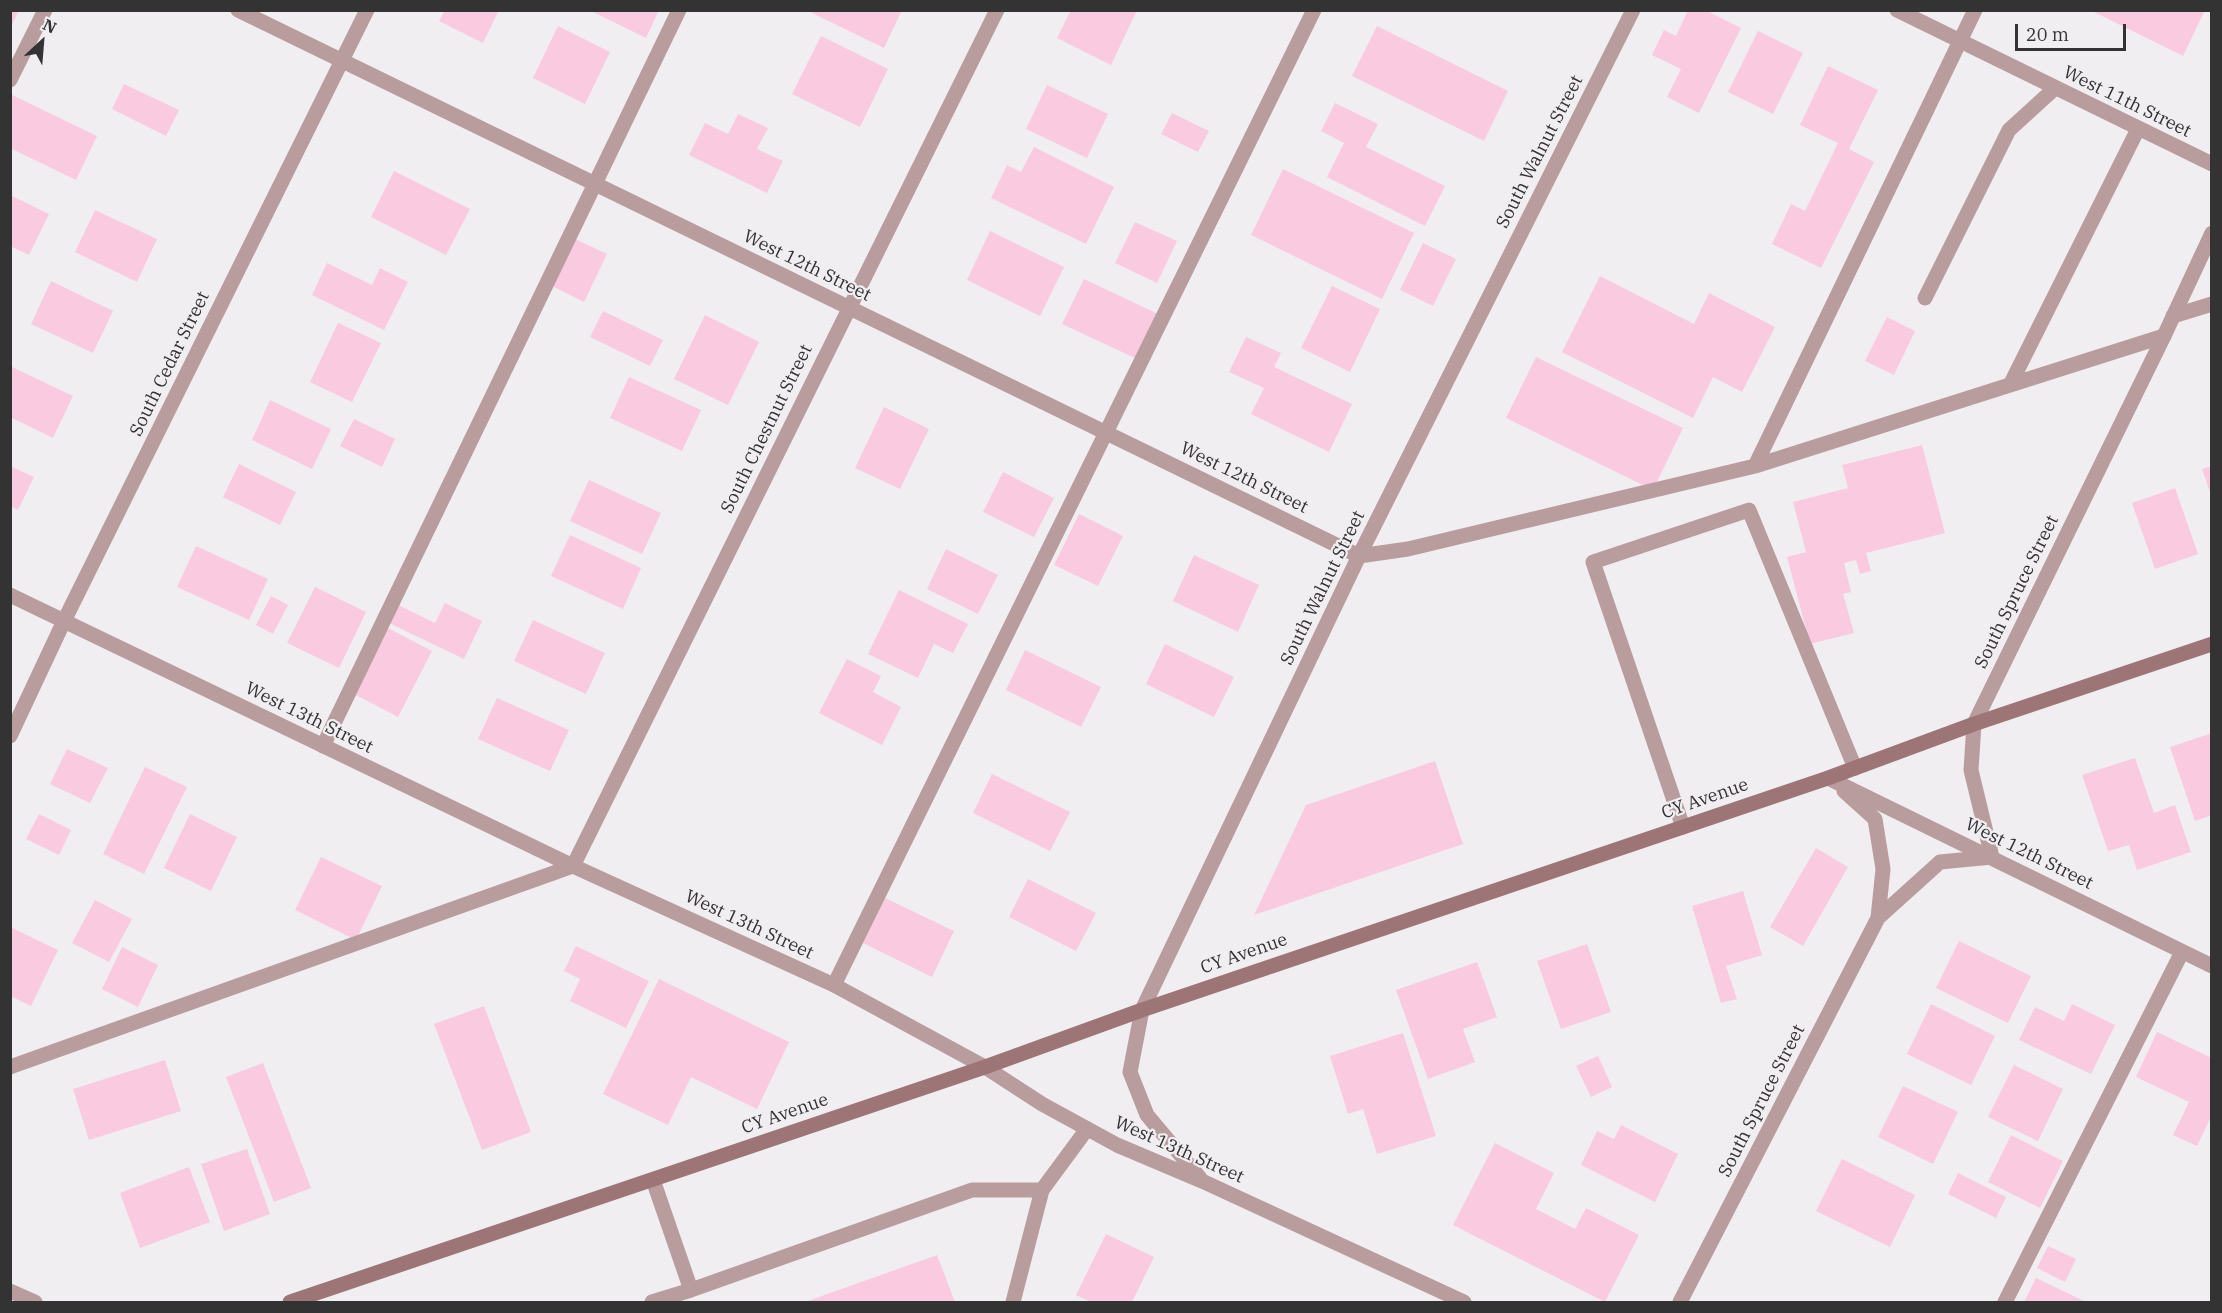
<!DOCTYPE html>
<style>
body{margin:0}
#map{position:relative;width:2222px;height:1313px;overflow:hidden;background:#f1eef1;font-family:"IBM Plex Serif",serif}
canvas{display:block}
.frame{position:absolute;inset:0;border:12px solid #343334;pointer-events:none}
.north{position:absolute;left:12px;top:12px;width:60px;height:60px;-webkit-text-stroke:4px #f1eef1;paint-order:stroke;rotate:26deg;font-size:16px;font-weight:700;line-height:24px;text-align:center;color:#343334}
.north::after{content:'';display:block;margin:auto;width:21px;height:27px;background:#343334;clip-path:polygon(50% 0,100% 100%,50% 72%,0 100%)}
.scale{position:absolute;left:2015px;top:24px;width:111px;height:27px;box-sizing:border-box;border:3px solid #343334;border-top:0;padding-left:8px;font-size:18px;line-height:21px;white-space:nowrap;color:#343334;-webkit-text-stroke:4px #f1eef1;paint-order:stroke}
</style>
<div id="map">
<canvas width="2222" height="1313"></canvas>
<div class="frame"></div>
<div class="north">N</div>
<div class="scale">20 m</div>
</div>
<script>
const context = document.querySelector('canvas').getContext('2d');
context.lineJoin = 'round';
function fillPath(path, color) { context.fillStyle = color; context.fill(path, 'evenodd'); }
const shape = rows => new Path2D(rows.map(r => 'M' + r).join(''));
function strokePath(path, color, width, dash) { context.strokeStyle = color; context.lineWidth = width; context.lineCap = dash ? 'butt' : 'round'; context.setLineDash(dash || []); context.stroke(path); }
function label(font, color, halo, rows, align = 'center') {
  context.font = font + ' "IBM Plex Serif",serif'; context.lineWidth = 4.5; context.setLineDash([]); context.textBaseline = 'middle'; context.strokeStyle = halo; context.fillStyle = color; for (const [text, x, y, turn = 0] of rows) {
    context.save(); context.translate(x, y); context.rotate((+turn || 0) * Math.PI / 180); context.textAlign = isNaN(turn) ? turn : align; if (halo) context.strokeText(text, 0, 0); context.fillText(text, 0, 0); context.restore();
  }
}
const building = shape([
 [10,10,19,10,10,29],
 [445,10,499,10,483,43,439,21],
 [589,10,659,10,646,38],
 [813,10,902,10,884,48,812,13],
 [1071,10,1137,10,1111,65,1057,38],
 [1688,10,1705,10,1741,28,1699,113,1667,97,1681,69,1652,55,1664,30,1676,36],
 [2090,10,2205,10,2183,56],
 [558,26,610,52,585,104,533,78],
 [1377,26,1508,91,1484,141,1352,76],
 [1758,31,1803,53,1773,114,1728,92],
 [821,36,888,69,860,127,792,94],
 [1828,66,1878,90,1849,149,1874,162,1821,268,1772,244,1791,204,1805,211,1838,143,1800,125],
 [124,84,179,110,166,136,112,109],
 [1047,85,1108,114,1087,158,1026,129],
 [10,94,97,136,76,180,10,148],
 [1335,103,1378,124,1366,147,1445,186,1425,226,1327,177,1344,143,1321,131],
 [1172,113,1209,131,1198,152,1161,134],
 [738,114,768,128,757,149,783,161,767,193,689,155,705,123,728,134],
 [1034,147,1114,187,1086,244,991,198,1007,165,1021,172],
 [1283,169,1414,233,1382,299,1251,235],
 [394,171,470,209,446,255,371,217],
 [10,195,49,214,29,255,10,246],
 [95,210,157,239,137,282,75,252],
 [1135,222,1177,241,1157,283,1115,263],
 [990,231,1064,267,1040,316,967,280],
 [573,238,607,254,584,302,550,285],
 [1423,243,1456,259,1433,306,1400,290],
 [327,263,372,285,380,268,408,282,384,330,312,295],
 [1600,276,1694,324,1709,293,1775,327,1742,392,1713,377,1693,418,1562,352],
 [1084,279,1158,314,1137,359,1062,324],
 [51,281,113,311,93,353,31,324],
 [1332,286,1380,309,1350,372,1301,348],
 [603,311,663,340,650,366,590,337],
 [705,315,759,342,728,405,674,379],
 [1887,317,1915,331,1894,375,1865,361],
 [338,323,381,343,352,402,310,382],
 [1246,337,1281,353,1274,367,1352,404,1329,452,1251,414,1264,388,1229,372],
 [1536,357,1683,428,1653,490,1506,418],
 [10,366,73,396,53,438,10,417],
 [629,377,701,410,682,451,610,418],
 [270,400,331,429,312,469,252,440],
 [884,407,929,429,900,489,855,468],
 [354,419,395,439,382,467,340,446],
 [1922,445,1945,533,1866,553,1871,571,1860,574,1856,560,1844,563,1851,592,1843,594,1854,633,1810,644,1787,557,1806,552,1793,502,1848,488,1842,465],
 [239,464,296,492,280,525,223,497],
 [10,466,34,477,18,510,10,506],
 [2212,466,2212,495,2211,495,2202,469],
 [1003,472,1054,498,1034,537,983,512],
 [589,480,661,513,642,554,570,521],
 [2175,488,2198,554,2155,569,2132,503],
 [1079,514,1123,536,1098,586,1054,565],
 [570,535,641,568,623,609,551,576],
 [196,546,268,579,249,620,177,587],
 [946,549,998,575,978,614,927,589],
 [1194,555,1259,585,1238,632,1173,601],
 [315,587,366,612,339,668,287,643],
 [899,590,968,624,953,653,934,644,918,678,868,654],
 [271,596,288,605,273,634,256,625],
 [445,603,482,621,464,659,389,623,398,605,435,623],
 [533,620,605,653,586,694,514,661],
 [386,627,432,651,398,717,352,693],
 [1165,644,1234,677,1214,717,1146,684],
 [1025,650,1101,687,1081,727,1006,690],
 [847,659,881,676,873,692,901,707,882,745,819,713],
 [497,698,569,730,550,771,478,739],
 [2212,733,2212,815,2195,821,2170,747],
 [67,749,108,768,90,803,50,784],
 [2135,758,2154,813,2175,805,2191,852,2137,870,2129,845,2108,851,2082,775],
 [1435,761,1463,844,1254,915,1306,805],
 [145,767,187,787,144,874,103,854],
 [992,774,1070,812,1050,851,973,813],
 [39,814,71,830,59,855,26,839],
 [190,814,237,837,211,891,164,868],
 [1816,848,1848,867,1803,946,1770,927],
 [321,857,382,886,356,940,295,910],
 [1028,879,1096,913,1076,951,1009,917],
 [1743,891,1762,955,1726,966,1737,999,1721,1003,1692,906],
 [885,898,954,931,932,977,863,943],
 [95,900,132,919,109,962,72,943],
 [10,927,58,950,31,1006,10,996],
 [1959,941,2031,976,2008,1023,1936,988],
 [1587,944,1611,1012,1561,1029,1537,961],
 [576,946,649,981,626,1028,570,1001,580,979,564,971],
 [122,947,158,965,138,1007,102,989],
 [1477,962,1497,1017,1463,1029,1475,1062,1428,1079,1396,990],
 [659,979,789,1042,757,1109,691,1077,668,1125,603,1094],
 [1931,1004,1995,1036,1971,1085,1907,1054],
 [2072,1004,2115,1025,2091,1074,2019,1040,2035,1007,2064,1021],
 [484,1006,531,1132,482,1150,434,1024],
 [2157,1032,2212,1058,2212,1115,2197,1146,2173,1135,2189,1102,2136,1077],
 [1403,1033,1436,1136,1377,1154,1363,1109,1348,1114,1330,1056],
 [1598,1056,1612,1087,1591,1097,1576,1066],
 [165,1060,181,1111,89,1140,73,1089],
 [263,1063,311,1188,274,1202,226,1077],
 [2014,1065,2063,1089,2038,1141,1988,1117],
 [1903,1086,1958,1112,1933,1164,1878,1137],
 [1621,1125,1678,1154,1655,1202,1581,1165,1597,1131,1614,1139],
 [2011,1135,2063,1161,2040,1208,1988,1182],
 [1495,1143,1554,1173,1536,1209,1575,1229,1586,1208,1639,1235,1605,1302,1453,1225],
 [247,1149,270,1214,224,1231,201,1164],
 [1842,1159,1915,1195,1890,1247,1816,1211],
 [189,1167,210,1222,140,1248,120,1193],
 [1958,1173,2006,1197,1996,1218,1948,1194],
 [1106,1234,1154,1257,1132,1302,1091,1302,1076,1295],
 [2048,1246,2076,1259,2065,1282,2037,1268],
 [937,1255,955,1302,805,1302],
 [2036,1278,2086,1302,2024,1302]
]);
const lane = shape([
 [10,80,45,10],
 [1925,298,2009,130,2054,89],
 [2173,316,2212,304],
 [2010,385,2138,129],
 [1755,466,1975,10],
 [1359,556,1408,549,1755,466,2164,336],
 [323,746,679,10],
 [1683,827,1593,562,1749,510,1855,768],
 [834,985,1314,10],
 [10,1067,573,866],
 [691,1290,972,1190,1042,1190,1087,1129],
 [652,1302,691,1290,653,1180],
 [1013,1302,1042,1190],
 [2005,1302,2182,952]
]);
const street = shape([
 [238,10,1359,556],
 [1897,10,2212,164],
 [10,595,573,866,834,985,985,1067,1042,1104,1117,1145,1202,1181,1464,1302],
 [10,736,64,621,367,10],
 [1828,778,2212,966],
 [1844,791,1875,819,1883,869,1878,918],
 [573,866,997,10],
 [1200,1178,1147,1115,1130,1072,1142,1010,1359,556,1633,10],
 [10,1291,35,1302],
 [1680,1302,1878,918,1940,862,1992,857,1971,770,1974,724,2164,336,2212,233]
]);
const secondary = shape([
 [290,1302,985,1067,1142,1010,1828,778,1974,724,2212,644]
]);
const streetNames = [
 ["West 11th Street",2127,102,26],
 ["South Walnut Street",1540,152,-63],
 ["West 12th Street",807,266,26],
 ["South Cedar Street",170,364,-64],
 ["South Chestnut Street",767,429,-64],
 ["West 12th Street",1244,478,26],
 ["South Walnut Street",1323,588,-64],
 ["South Spruce Street",2017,592,-64],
 ["West 13th Street",309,718,26],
 ["CY Avenue",1705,799,-19],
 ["West 12th Street",2029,854,26],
 ["West 13th Street",749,925,25],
 ["CY Avenue",1244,954,-19],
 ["South Spruce Street",1762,1101,-63],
 ["CY Avenue",785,1114,-19],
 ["West 13th Street",1179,1150,24]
];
fillPath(building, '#f9cae0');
strokePath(lane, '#b99d9e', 15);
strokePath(street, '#b99d9e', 15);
strokePath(secondary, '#9d7577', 15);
label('18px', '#343334', '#f1eef1', streetNames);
</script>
